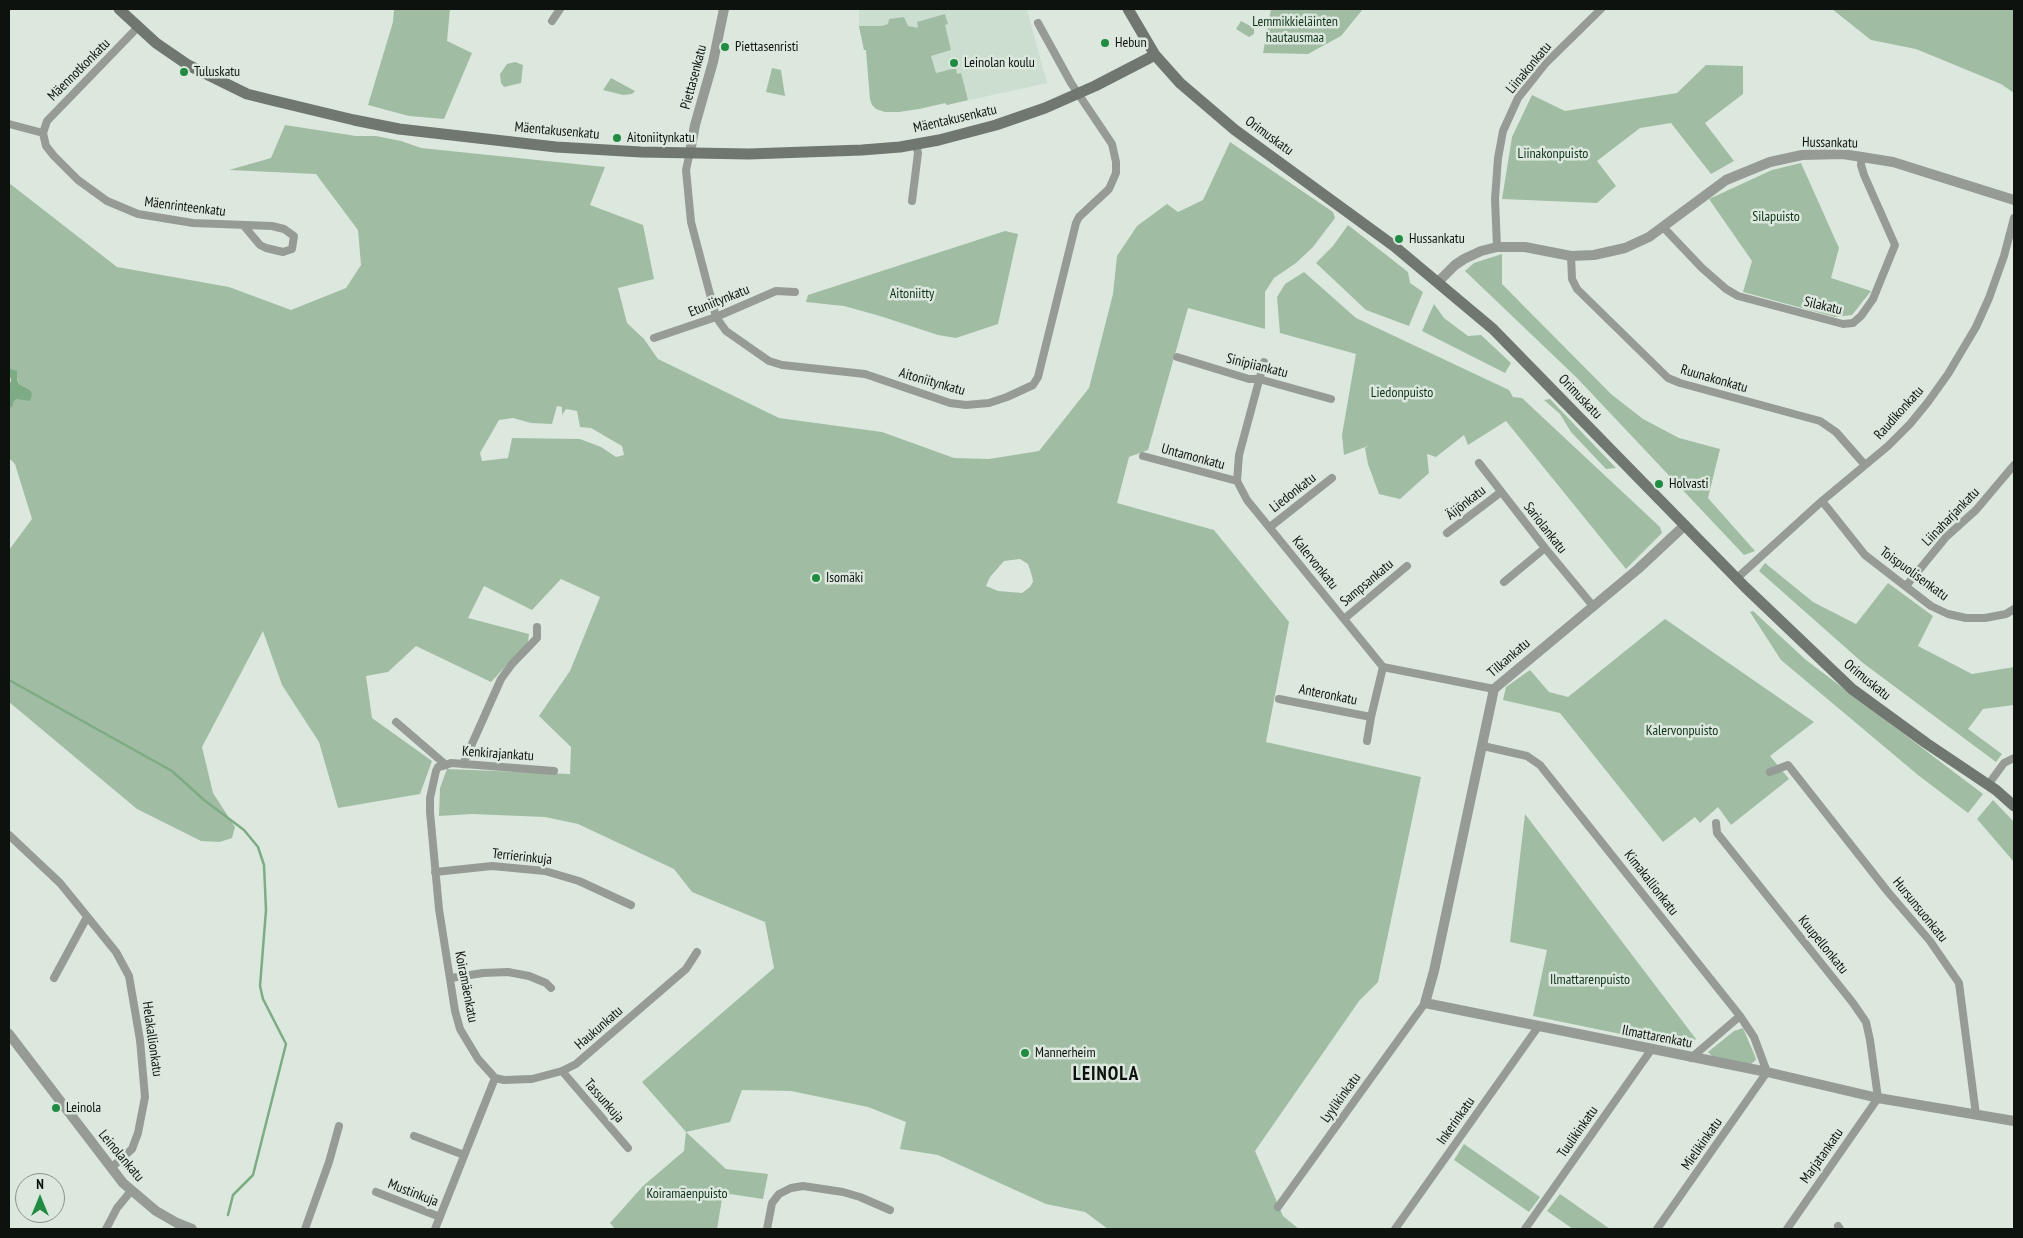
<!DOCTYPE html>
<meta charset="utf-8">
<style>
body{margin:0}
#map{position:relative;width:2023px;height:1238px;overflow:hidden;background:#dce8de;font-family:"PT Sans Narrow",sans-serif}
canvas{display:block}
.frame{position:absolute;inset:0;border:10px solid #0e120f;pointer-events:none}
.north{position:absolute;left:15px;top:1173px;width:50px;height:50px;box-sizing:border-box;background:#dce8de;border:1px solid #8a928b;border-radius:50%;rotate:0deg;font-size:14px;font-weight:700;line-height:20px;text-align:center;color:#0e120f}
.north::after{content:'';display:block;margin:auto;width:18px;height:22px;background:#208b42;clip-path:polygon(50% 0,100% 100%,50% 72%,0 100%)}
</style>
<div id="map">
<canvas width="2023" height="1238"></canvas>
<div class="frame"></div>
<div class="north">N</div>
</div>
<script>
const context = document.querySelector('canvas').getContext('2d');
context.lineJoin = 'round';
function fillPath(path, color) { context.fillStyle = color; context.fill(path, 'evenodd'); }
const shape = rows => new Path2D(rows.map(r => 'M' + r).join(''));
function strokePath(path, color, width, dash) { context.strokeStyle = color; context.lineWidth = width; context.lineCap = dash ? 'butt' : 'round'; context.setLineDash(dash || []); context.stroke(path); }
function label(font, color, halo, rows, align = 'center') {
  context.font = font + ' "PT Sans Narrow",sans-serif'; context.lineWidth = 5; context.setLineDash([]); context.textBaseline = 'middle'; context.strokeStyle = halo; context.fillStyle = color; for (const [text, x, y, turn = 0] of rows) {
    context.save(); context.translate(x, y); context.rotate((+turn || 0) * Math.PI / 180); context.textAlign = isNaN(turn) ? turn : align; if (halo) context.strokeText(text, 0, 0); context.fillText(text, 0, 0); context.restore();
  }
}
const built = shape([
 [859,9,1027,9,1047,83,947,105,945,103,919,109,885,112,876,109,872,105,870,99,866,50,864,50,859,26]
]);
const green = shape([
 [394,9,450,9,447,41,472,53,444,119,409,116,368,105,393,22],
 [1271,9,1363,9,1341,36,1308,54,1263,53],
 [1832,9,2014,9,2014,93,2001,84,1916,49,1871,40],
 [945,14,948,24,945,25,951,50,931,56,936,73,956,68,957,74,961,73,968,100,947,105,945,103,919,109,899,112,885,112,876,109,872,105,870,99,866,50,864,50,859,26,882,26,888,24,889,19,904,17,908,26,918,28,917,22],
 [1241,21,1254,28,1254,34,1249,37,1236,29],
 [515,62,523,65,521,83,504,87,501,83,500,74,507,64],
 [1706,65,1743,66,1743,94,1705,123,1734,161,1711,174,1671,123,1640,128,1597,161,1616,186,1597,203,1502,199,1512,137,1532,95,1565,111,1677,93],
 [772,68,781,70,785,96,766,92],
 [611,78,635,91,632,94,623,95,603,90],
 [285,125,356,136,376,136,401,141,421,148,605,167,590,205,643,225,654,279,618,288,627,323,644,339,658,359,779,418,882,432,954,458,989,459,1039,451,1089,388,1113,294,1117,256,1137,226,1167,204,1178,212,1203,200,1230,142,1333,212,1335,218,1313,247,1296,263,1274,278,1265,292,1265,329,1188,308,1148,450,1129,457,1117,503,1214,530,1289,622,1266,742,1421,777,1378,982,1359,1001,1255,1151,1283,1216,1299,1229,1108,1229,1085,1212,1046,1204,938,1155,900,1149,906,1122,868,1107,791,1091,742,1090,730,1122,686,1132,726,1169,768,1174,763,1199,723,1193,717,1229,615,1229,610,1223,643,1186,684,1151,686,1132,642,1082,774,968,765,922,692,892,674,869,578,824,545,817,472,814,439,816,440,788,447,769,570,774,571,747,539,716,570,671,600,597,561,579,532,610,484,586,468,618,529,634,528,642,491,682,416,646,388,672,366,676,372,718,432,761,420,794,338,808,319,742,282,685,263,631,202,747,213,793,235,827,232,838,220,842,201,841,137,809,9,702,9,550,32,519,15,464,9,458,9,409,13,406,14,401,30,390,19,384,16,374,10,369,9,371,9,183,117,267,229,287,291,310,346,288,361,265,358,230,316,174,229,170,271,158],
 [557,406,562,407,562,415,566,409,577,411,580,427,591,428,622,446,624,455,616,457,601,447,580,439,512,438,508,458,482,461,480,453,499,420,513,418,531,423,552,424],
 [1020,559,1028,564,1032,576,1033,582,1030,587,1022,593,998,591,986,586,990,577,1004,561],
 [1801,163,1839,248,1831,278,1871,291,1852,315,1835,317,1743,292,1752,261,1709,199,1772,170],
 [1348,225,1408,272,1410,283,1423,292,1409,326,1366,310,1316,263,1333,246],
 [1005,231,1018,234,998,324,956,338,938,335,880,316,844,306,806,302,808,295],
 [1502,254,1502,284,1611,394,1643,419,1679,438,1720,449,1708,498,1755,551,1744,555,1577,378,1465,271,1474,263],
 [1304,272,1356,318,1509,390,1513,397,1522,398,1660,527,1662,533,1626,569,1506,421,1468,445,1464,435,1436,457,1427,454,1429,473,1400,499,1379,494,1368,464,1365,448,1368,446,1344,455,1342,435,1356,354,1280,333,1277,297,1285,284],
 [1434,304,1444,318,1468,336,1481,335,1511,363,1505,373,1422,331],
 [1550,399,1616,468,1606,469,1571,432,1560,414,1544,400],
 [1765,563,1813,602,1856,624,1888,583,1933,616,1918,646,1972,674,2014,667,2014,705,1983,709,1968,729,2002,754,1996,762,1863,663,1759,571],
 [1753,611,1806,660,1983,794,1968,813,1918,775,1781,660,1750,612],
 [1665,619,1814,722,1770,756,1789,779,1731,825,1718,807,1700,823,1695,817,1663,842,1560,713,1503,700,1506,687,1530,670,1549,692,1568,697],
 [1993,800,2014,822,2014,862,1977,819],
 [1525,814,1696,1039,1684,1047,1533,1016,1547,950,1510,942],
 [1743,1028,1755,1056,1756,1060,1751,1064,1714,1058,1708,1052,1734,1031],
 [1464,1144,1540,1197,1529,1212,1454,1160],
 [1560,1194,1610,1229,1573,1229,1547,1211]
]);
const water = shape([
 [10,369,17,371,17,379,19,384,30,390,32,394,30,401,17,399,14,401,13,406,9,409,9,387,11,380,9,373]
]);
const stream = shape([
 [9,680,172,771,204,800,244,830,258,847,264,865,266,910,260,986,263,999,286,1044,253,1175,233,1195,228,1215]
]);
const minor = shape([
 [552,21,560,9],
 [9,124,43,133,46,146,54,156,78,180,107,201,138,214,193,223,272,226,284,229,294,236,292,249,283,252,266,248,260,245,244,226],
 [43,133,47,121,138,27],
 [690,152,686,170,691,222,716,317,726,331,769,361,782,365,865,374,950,403,966,405,989,403,1007,397,1033,385,1038,377,1076,223,1079,217,1109,189,1116,173,1116,162,1112,144,1071,83,1038,23],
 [912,201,918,153,916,144],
 [1663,227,1702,268,1726,289,1738,296,1843,324,1853,323,1861,316,1873,299,1895,245,1864,175,1861,165,1862,156],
 [1497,247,1495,199,1498,158,1503,131,1518,98,1545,64,1601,9],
 [1571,256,1572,279,1577,289,1668,378,1680,383,1820,421,1836,432,1865,465],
 [654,338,716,317,776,291,795,292],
 [1177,357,1249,379,1259,379,1331,399],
 [1264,362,1239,455,1237,481,1247,500,1383,667,1494,689],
 [1143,456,1237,481],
 [1479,463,1545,548,1593,606],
 [1822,501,1865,555,1931,606,1948,614,1966,618,1985,618,2006,614,2014,609],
 [1270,527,1332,478],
 [1447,533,1501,492],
 [1736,579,1822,501,1888,446,1910,424,1928,402,1948,374,1976,327,1989,298,2004,256,2014,218],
 [1504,582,1545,548],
 [1906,586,1946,537,1976,510,2014,465],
 [1344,619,1407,566],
 [1279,699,1371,717,1383,667],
 [396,722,446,765,451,763,554,771],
 [1367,741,1371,717],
 [1483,746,1527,756,1540,765,1740,1016,1754,1037,1767,1072,1657,1229],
 [463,764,501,679,512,664,537,638,537,627],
 [1770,772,1788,765,1888,892,1930,941,1959,983,1976,1115],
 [1988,785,2004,763,2014,758],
 [1716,823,1717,833,1853,1003,1866,1022,1870,1040,1878,1098,1787,1229],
 [9,835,60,883,116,952,129,976,140,1040,145,1097,138,1133,132,1149,111,1168],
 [435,872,492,866,545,871,579,881,631,905],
 [54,978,87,917],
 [451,978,483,973,508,972,529,976,546,983,551,988],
 [1691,1058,1740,1016],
 [562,1071,628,1148],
 [495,1078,504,1080,532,1079,562,1071,576,1064,686,969,697,952],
 [414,1136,464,1155],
 [376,1192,440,1217],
 [1278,1207,1425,1003],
 [1838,1226,1840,1229],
 [106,1229,117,1208,131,1191],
 [305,1229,329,1162,339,1126],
 [435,1229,495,1078,478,1059,460,1029,455,1011,439,909,430,812,430,798,436,771,438,767,446,765],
 [767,1229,772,1203,779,1194,791,1188,803,1186,843,1192,860,1197,890,1210],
 [1395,1229,1538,1027],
 [1525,1229,1651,1050]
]);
const tertiary = shape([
 [690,152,695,125,713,62,724,9],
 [1438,282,1455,265,1464,259,1481,251,1497,247,1525,247,1571,256,1594,255,1625,248,1649,237,1726,180,1770,162,1802,155,1843,154,1893,162,2014,200],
 [1685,525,1638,569,1494,689,1434,971,1425,1003,1767,1072,1878,1098,2014,1121],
 [9,1034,123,1183,156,1211,177,1223,192,1229]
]);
const secondary = shape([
 [119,9,156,43,188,65,247,94,271,100,354,120,399,129,556,147,641,152,749,154,862,150,900,147,939,140,996,125,1045,108,1095,86,1155,55],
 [1128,9,1155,55,1180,83,1235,130,1394,246,1493,329,1745,587,1852,689,1926,743,1996,790,2014,806]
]);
const markers = [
 [1105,43,5,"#208b42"],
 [725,47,5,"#208b42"],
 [954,63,5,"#208b42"],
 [184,72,5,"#208b42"],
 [617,138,5,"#208b42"],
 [1399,239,5,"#208b42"],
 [1659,484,5,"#208b42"],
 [816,578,5,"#208b42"],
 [1025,1053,5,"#208b42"],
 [56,1108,5,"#208b42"]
];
const parkNames = [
 ["Lemmikkieläinten",1295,22],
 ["hautausmaa",1295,38],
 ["Liinakonpuisto",1553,154],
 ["Silapuisto",1776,217],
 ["Aitoniitty",912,294],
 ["Liedonpuisto",1402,393],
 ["Kalervonpuisto",1682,731],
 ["Ilmattarenpuisto",1590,980],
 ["Koiramäenpuisto",687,1194]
];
const poiNames = [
 ["Hebun",1115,43],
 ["Piettasenristi",735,47],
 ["Leinolan koulu",964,63],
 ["Tuluskatu",194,72],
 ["Aitoniitynkatu",627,138],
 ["Hussankatu",1409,239],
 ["Holvasti",1669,484],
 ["Isomäki",826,578],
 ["Mannerheim",1035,1053],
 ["Leinola",66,1108]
];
const streetNames = [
 ["Liinakonkatu",1529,68,-50],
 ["Mäennotkonkatu",79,70,-45],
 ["Piettasenkatu",694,77,-75],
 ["Mäentakusenkatu",955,119,-13],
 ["Mäentakusenkatu",557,131,5],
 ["Orimuskatu",1269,136,36],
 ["Hussankatu",1830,143,1],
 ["Mäenrinteenkatu",185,207,7],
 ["Etuniitynkatu",719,301,-22],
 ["Silakatu",1823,306,13],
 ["Sinipiiankatu",1257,366,14],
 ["Ruunakonkatu",1714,379,16],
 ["Aitoniitynkatu",932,382,16],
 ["Orimuskatu",1580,397,46],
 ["Raudikonkatu",1899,413,-48],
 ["Untamonkatu",1193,457,15],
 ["Liedonkatu",1293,493,-38],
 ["Äijönkatu",1466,503,-38],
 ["Liinaharjankatu",1951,517,-46],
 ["Sariolankatu",1545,528,52],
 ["Kalervonkatu",1315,563,51],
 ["Toispuolisenkatu",1914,574,36],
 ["Sampsankatu",1367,583,-40],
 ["Tilkankatu",1509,658,-41],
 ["Orimuskatu",1867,680,39],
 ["Anteronkatu",1328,695,11],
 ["Kenkirajankatu",498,754,4],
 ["Terrierinkuja",522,857,6],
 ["Kimakallionkatu",1651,883,52],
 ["Hursunsuonkatu",1920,910,51],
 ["Kuupellonkatu",1823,945,51],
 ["Koiramäenkatu",466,987,79],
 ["Haukunkatu",599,1028,-41],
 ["Ilmattarenkatu",1657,1037,11],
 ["Helakallionkatu",152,1039,82],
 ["Lyylikinkatu",1341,1098,-54],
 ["Tassunkuja",604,1101,49],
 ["Inkerinkatu",1456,1121,-55],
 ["Tuulikinkatu",1578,1132,-55],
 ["Mielikinkatu",1702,1144,-55],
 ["Leinolankatu",121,1156,50],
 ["Marjatankatu",1822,1156,-55],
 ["Mustinkuja",413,1193,21]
];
const districtNames = [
 ["LEINOLA",1106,1075]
];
fillPath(built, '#ccdecf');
fillPath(green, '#a0bda4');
fillPath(water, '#7dac84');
strokePath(stream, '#7dac84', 2.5);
strokePath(minor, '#969b96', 8);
strokePath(tertiary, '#969b96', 10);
strokePath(secondary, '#707771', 11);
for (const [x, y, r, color] of markers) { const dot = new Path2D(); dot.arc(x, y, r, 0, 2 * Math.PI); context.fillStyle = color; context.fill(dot); strokePath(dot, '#dce8de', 2); }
label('14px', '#103419', '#dce8de', parkNames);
label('14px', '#0e120f', '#dce8de', poiNames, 'left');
label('14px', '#0e120f', '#dce8de', streetNames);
context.letterSpacing = '1px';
label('bold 19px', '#0e120f', '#dce8de', districtNames);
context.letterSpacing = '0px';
</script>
